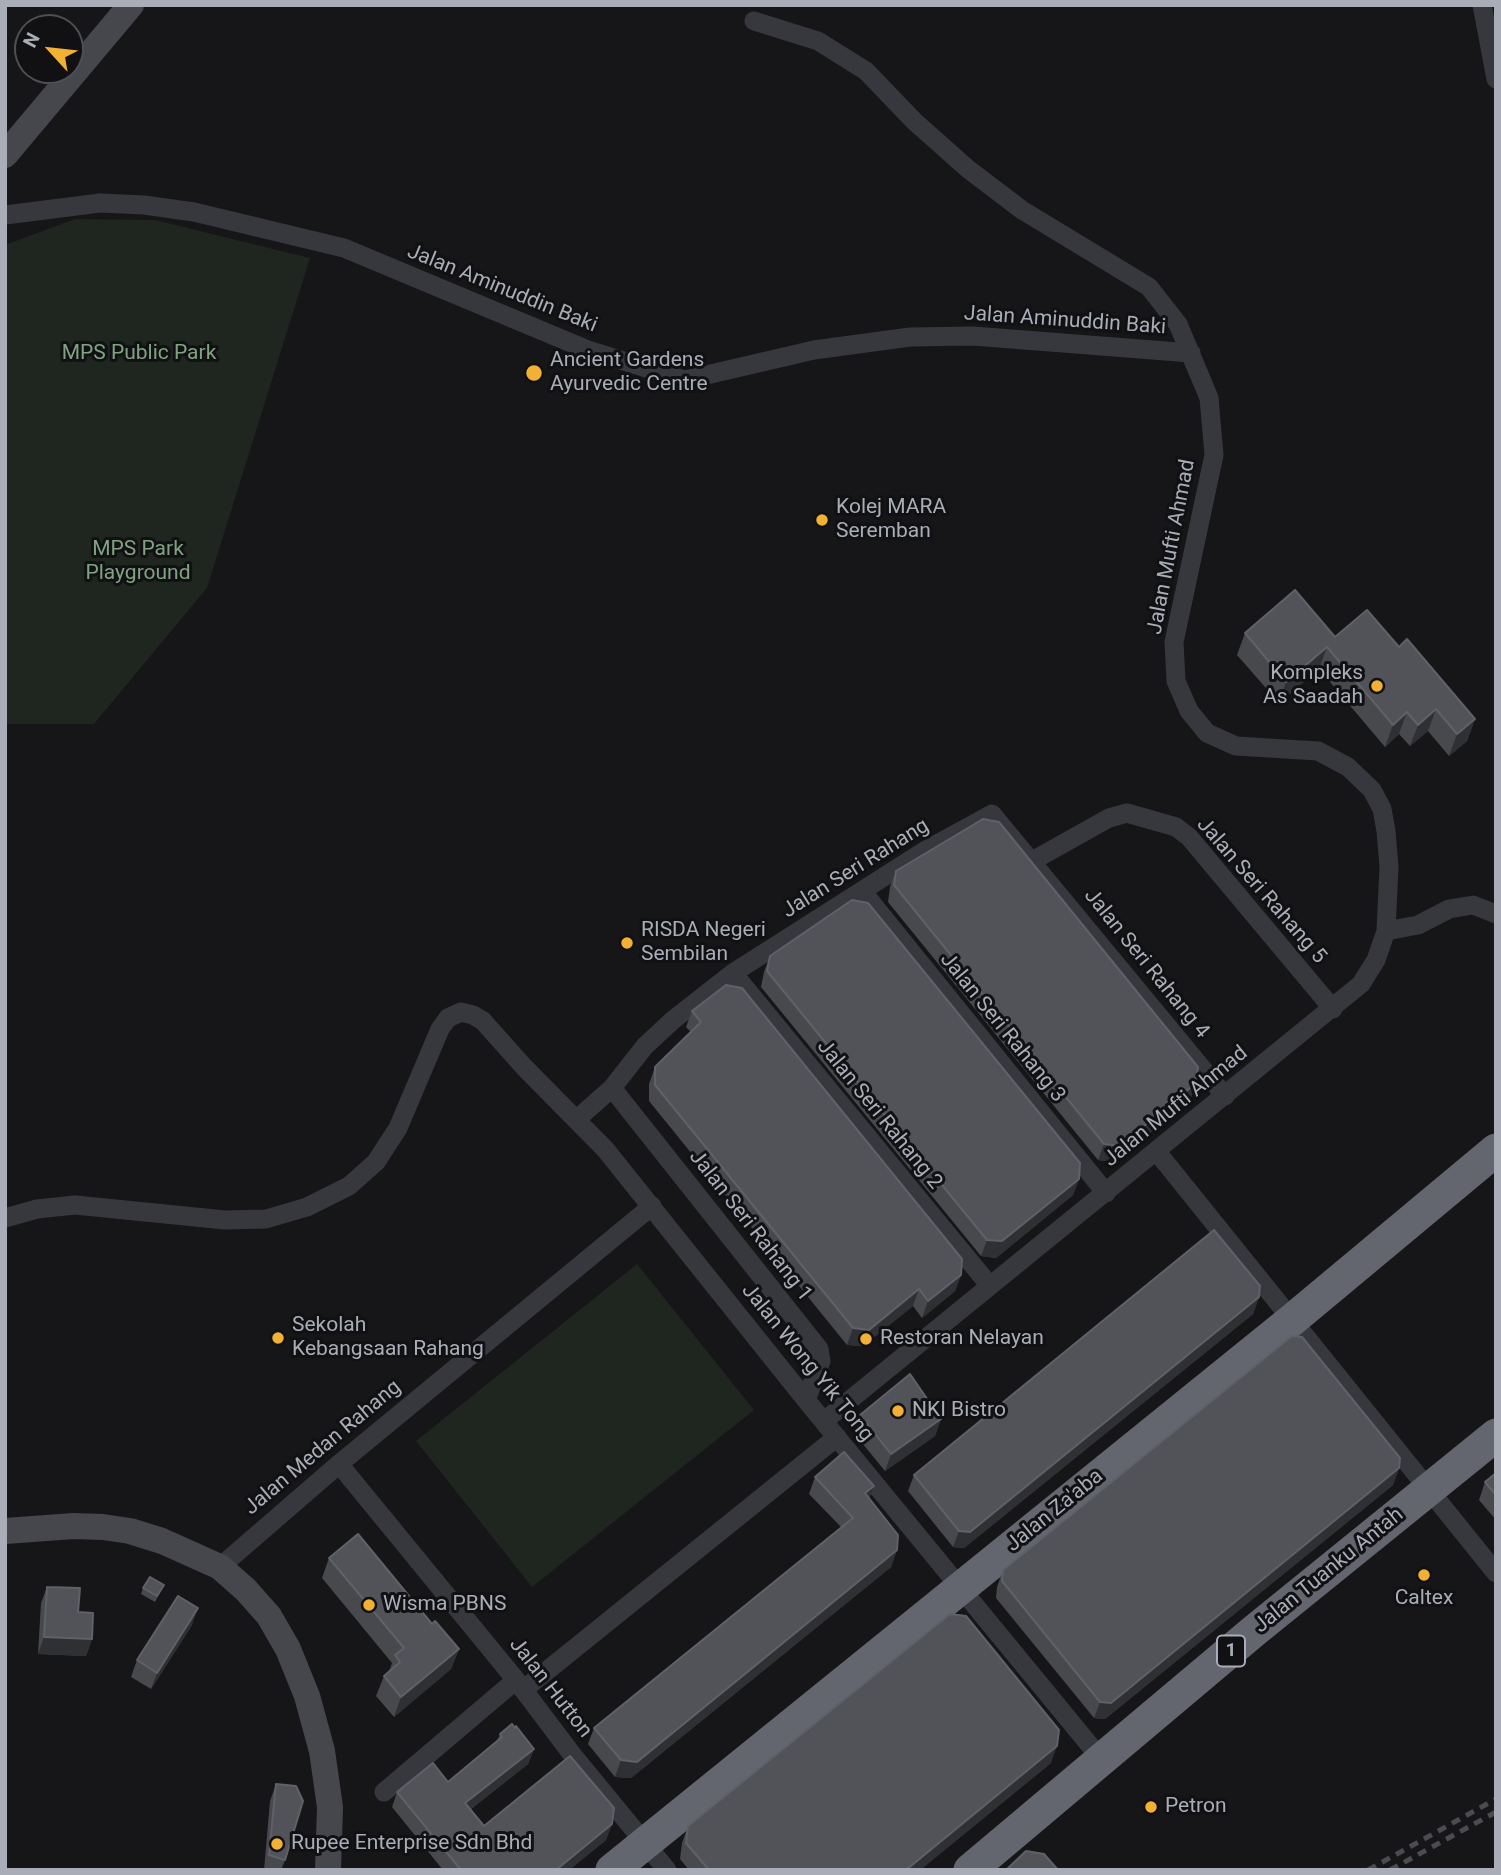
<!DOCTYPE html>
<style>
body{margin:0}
#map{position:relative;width:1501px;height:1875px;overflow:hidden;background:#161618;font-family:Roboto,sans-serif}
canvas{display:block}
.frame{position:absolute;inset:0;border:7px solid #a8adb8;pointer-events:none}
.north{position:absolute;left:14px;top:14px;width:70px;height:70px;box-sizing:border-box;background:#111113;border:2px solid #4d4f55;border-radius:50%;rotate:297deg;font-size:19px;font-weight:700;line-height:28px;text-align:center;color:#a8adb8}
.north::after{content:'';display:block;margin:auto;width:24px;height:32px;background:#f2b134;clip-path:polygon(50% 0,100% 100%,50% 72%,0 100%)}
</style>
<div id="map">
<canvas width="1501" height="1875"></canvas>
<div class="frame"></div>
<div class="north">N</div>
</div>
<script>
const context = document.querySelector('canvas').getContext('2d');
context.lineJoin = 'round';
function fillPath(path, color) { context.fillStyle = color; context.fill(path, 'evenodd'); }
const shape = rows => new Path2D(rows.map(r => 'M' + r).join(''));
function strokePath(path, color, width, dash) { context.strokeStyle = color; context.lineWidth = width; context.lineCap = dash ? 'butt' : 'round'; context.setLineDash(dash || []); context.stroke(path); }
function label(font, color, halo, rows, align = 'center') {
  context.font = font + ' Roboto,sans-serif'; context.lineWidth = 6; context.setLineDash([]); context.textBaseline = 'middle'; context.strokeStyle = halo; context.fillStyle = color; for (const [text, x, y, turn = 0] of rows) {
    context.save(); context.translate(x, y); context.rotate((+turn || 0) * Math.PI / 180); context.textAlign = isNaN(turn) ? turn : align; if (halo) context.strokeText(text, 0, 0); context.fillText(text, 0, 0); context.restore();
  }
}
const green = shape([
 [75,219,155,220,310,258,207,588,94,724,5,724,5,245],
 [637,1264,754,1410,532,1587,416,1441]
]);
const street = shape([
 [1482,5,1496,79],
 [754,21,818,41,866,71,914,121,968,169,1022,210,1149,287,1178,324,1209,398,1214,455,1174,642,1176,681,1189,711,1207,733,1236,746,1318,751,1348,767,1372,790,1382,809,1386,831,1389,867,1386,931,1376,960,1361,984,824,1421],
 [5,215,100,203,144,205,194,212,344,248,588,350,685,380,814,350,910,337,973,336,1191,353],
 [1032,861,1109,818,1127,813,1176,827,1189,837,1333,1009],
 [862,891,1106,1193],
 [1386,931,1418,925,1449,909,1473,905,1496,914],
 [733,973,990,1286],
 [612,1088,819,1349,821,1361,806,1400],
 [577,1119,612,1088,645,1046,673,1020,733,973,926,850,992,814,1225,1096],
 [1157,1152,1496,1573],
 [5,1218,37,1209,75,1205,225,1220,266,1219,307,1207,349,1186,376,1162,398,1128,440,1029,448,1018,461,1012,473,1015,483,1021,524,1067,605,1149,806,1400,1102,1760],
 [339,1464,516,1680,571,1753,667,1870],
 [220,1567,339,1464,652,1206],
 [523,1690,837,1437],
 [384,1792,516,1680]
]);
const secondary = shape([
 [5,155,131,5],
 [5,1531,74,1526,103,1527,130,1531,162,1541,220,1567,246,1590,269,1616,288,1649,307,1696,322,1751,330,1807,328,1870]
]);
const highway = shape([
 [612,1870,1292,1320,1496,1150],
 [970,1870,1254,1631,1496,1435]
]);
const rail = shape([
 [1368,1870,1496,1799],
 [1390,1870,1496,1812]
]);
const wall = shape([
 [1245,633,1335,637,1399,647,1475,719,1467,741,1449,756,1428,731,1410,746,1399,734,1385,747,1319,669,1279,703,1237,655],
 [896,871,1196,1083,1190,1100,1114,1162,1098,1160,888,902,890,887],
 [770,956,1079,1179,1073,1195,996,1258,981,1256,761,987,764,972],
 [692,1011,961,1275,955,1291,922,1318,913,1306,863,1346,847,1345,649,1101,649,1084,655,1067,691,1032,686,1027],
 [1259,1297,1253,1314,964,1548,953,1547,908,1491,914,1475],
 [860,1415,941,1419,935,1436,885,1471,853,1432],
 [1399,1468,1393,1485,1105,1719,1094,1718,996,1598,997,1587,1003,1570],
 [1496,1473,1496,1520,1479,1500,1485,1482],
 [815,1477,870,1499,897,1550,891,1567,631,1778,615,1777,588,1744,594,1728,841,1527,809,1494],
 [329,1558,432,1624,459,1649,451,1669,394,1717,376,1696,384,1676,389,1672,392,1663,322,1578],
 [164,1585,155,1602,141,1594,143,1588],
 [47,1587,78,1612,92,1639,86,1656,38,1654,41,1603],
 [192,1625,151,1689,131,1677,137,1660],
 [500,1734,534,1749,528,1764,471,1809,484,1826,612,1824,606,1840,569,1870,443,1870,392,1807,397,1792,448,1782,497,1742],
 [1051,1763,920,1870,689,1870,680,1859,682,1843,688,1826],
 [276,1784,285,1860,281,1870,264,1870,270,1801]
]);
const shadedWall = shape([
 [1327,647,1319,669,1279,703,1286,682],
 [1436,709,1428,731,1410,746,1418,725],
 [1407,712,1399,734,1385,747,1393,725],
 [1475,719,1467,741,1449,756,1457,734],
 [1196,1083,1190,1100,1114,1162,1098,1160,1104,1144],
 [1079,1179,1073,1195,996,1258,981,1256,987,1240],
 [961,1275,955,1291,922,1318,928,1301],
 [919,1289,913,1306,863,1346,847,1345,853,1328],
 [1259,1297,1253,1314,964,1548,953,1547,959,1531],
 [941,1419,935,1436,885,1471,891,1454],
 [1399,1468,1393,1485,1105,1719,1094,1718,1100,1702],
 [874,1486,868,1502,865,1493],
 [897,1550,891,1567,631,1778,615,1777,621,1760],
 [198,1608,192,1625,151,1689,157,1673],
 [44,1637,92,1639,86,1656,38,1654],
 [459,1649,451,1669,394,1717,401,1697],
 [1057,1746,1051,1763,920,1870,906,1870],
 [534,1749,528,1764,459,1818,465,1803],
 [612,1824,606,1840,569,1870,556,1870]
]);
const building = shape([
 [1295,590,1335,637,1367,610,1399,647,1407,639,1475,719,1457,734,1436,709,1418,725,1407,712,1393,725,1327,647,1286,682,1245,633,1295,590],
 [983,819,999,822,1198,1067,1196,1083,1120,1146,1104,1144,894,885,896,871,983,819],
 [852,900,868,903,1080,1163,1079,1179,1002,1241,987,1240,767,971,770,956,852,900],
 [726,985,742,988,962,1259,961,1275,928,1301,919,1289,869,1330,853,1328,655,1085,655,1067,701,1022,692,1011,726,985],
 [1214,1230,1260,1286,1259,1297,970,1532,959,1531,914,1475,1214,1230],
 [1292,1336,1302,1337,1400,1458,1399,1468,1111,1703,1100,1702,1002,1581,1003,1570,1292,1336],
 [910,1374,941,1419,891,1454,860,1415,910,1374],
 [844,1452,874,1486,865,1493,898,1535,897,1550,637,1762,621,1760,594,1728,853,1518,815,1477,844,1452],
 [1496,1473,1496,1495,1485,1482,1496,1473],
 [358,1534,432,1624,435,1621,459,1649,401,1697,384,1676,400,1662,395,1655,404,1648,329,1558,358,1534],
 [150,1577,164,1585,157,1596,143,1588,150,1577],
 [47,1587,80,1588,78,1612,93,1613,92,1639,44,1637,47,1587],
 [178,1596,198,1608,157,1673,137,1660,178,1596],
 [950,1614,966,1616,1059,1730,1057,1746,906,1870,709,1870,686,1843,688,1826,950,1614],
 [512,1724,515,1728,516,1726,534,1749,465,1803,484,1826,570,1756,614,1808,612,1824,556,1870,461,1870,397,1792,433,1763,448,1782,502,1737,500,1734,512,1724],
 [276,1784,296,1786,303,1801,285,1860,269,1855,276,1784],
 [1026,1851,1044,1854,1058,1870,1006,1870,1026,1851]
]);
const markers = [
 [534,373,9,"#f2b134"],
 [822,520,7,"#f2b134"],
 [1377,686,7,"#f2b134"],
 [627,943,7,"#f2b134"],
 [278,1338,7,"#f2b134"],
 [866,1339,7,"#f2b134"],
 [898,1411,7,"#f2b134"],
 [1424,1575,7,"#f2b134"],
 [369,1605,7,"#f2b134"],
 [1151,1807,7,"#f2b134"],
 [277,1844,7,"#f2b134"]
];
const shields = [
 [1231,1651,28]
];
const shieldNames = [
 ["1",1231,1651]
];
const streetNames = [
 ["Jalan Aminuddin Baki",502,289,22],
 ["Jalan Aminuddin Baki",1065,321,4],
 ["Jalan Mufti Ahmad",1172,547,-79],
 ["Jalan Seri Rahang",856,869,-32],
 ["Jalan Seri Rahang 5",1261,891,49],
 ["Jalan Seri Rahang 4",1146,964,51],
 ["Jalan Seri Rahang 3",1002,1028,51],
 ["Jalan Mufti Ahmad",1176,1107,-39],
 ["Jalan Seri Rahang 2",879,1115,51],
 ["Jalan Seri Rahang 1",750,1226,52],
 ["Jalan Wong Yik Tong",807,1363,51],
 ["Jalan Medan Rahang",323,1448,-40],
 ["Jalan Za'aba",1055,1511,-39],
 ["Jalan Tuanku Antah",1329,1571,-39],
 ["Jalan Hutton",550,1688,52]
];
const parkNames = [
 ["MPS Public Park",139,354],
 ["MPS Park",138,550],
 ["Playground",138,574]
];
const poiNames = [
 ["Ancient Gardens",550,361],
 ["Ayurvedic Centre",550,385],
 ["Kolej MARA",836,508],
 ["Seremban",836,532],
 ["Kompleks",1363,674,"right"],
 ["As Saadah",1363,698,"right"],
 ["RISDA Negeri",641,931],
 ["Sembilan",641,955],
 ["Sekolah",292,1326],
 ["Kebangsaan Rahang",292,1350],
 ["Restoran Nelayan",880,1339],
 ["NKI Bistro",912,1411],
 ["Caltex",1424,1599,"center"],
 ["Wisma PBNS",383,1605],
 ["Petron",1165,1807],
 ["Rupee Enterprise Sdn Bhd",291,1844]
];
fillPath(green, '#1e261f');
strokePath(street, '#37383d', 19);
strokePath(secondary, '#45474d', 26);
strokePath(highway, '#63666e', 33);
strokePath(rail, '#4a4c52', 5, [9, 7]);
fillPath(wall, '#47494d');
fillPath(shadedWall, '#2f3033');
fillPath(building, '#525359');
strokePath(building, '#5f6168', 2);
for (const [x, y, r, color] of markers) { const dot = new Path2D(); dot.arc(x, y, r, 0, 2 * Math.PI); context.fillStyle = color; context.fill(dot); strokePath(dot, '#111113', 2.5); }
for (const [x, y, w] of shields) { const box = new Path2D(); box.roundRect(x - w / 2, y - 15.5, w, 31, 5); context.fillStyle = '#111113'; context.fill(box); strokePath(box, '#a8adb8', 2); }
label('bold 19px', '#a8adb8', null, shieldNames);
label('21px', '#a8adb8', '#111113', streetNames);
label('21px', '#7fa381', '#111113', parkNames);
label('21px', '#a8adb8', '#111113', poiNames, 'left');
</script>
